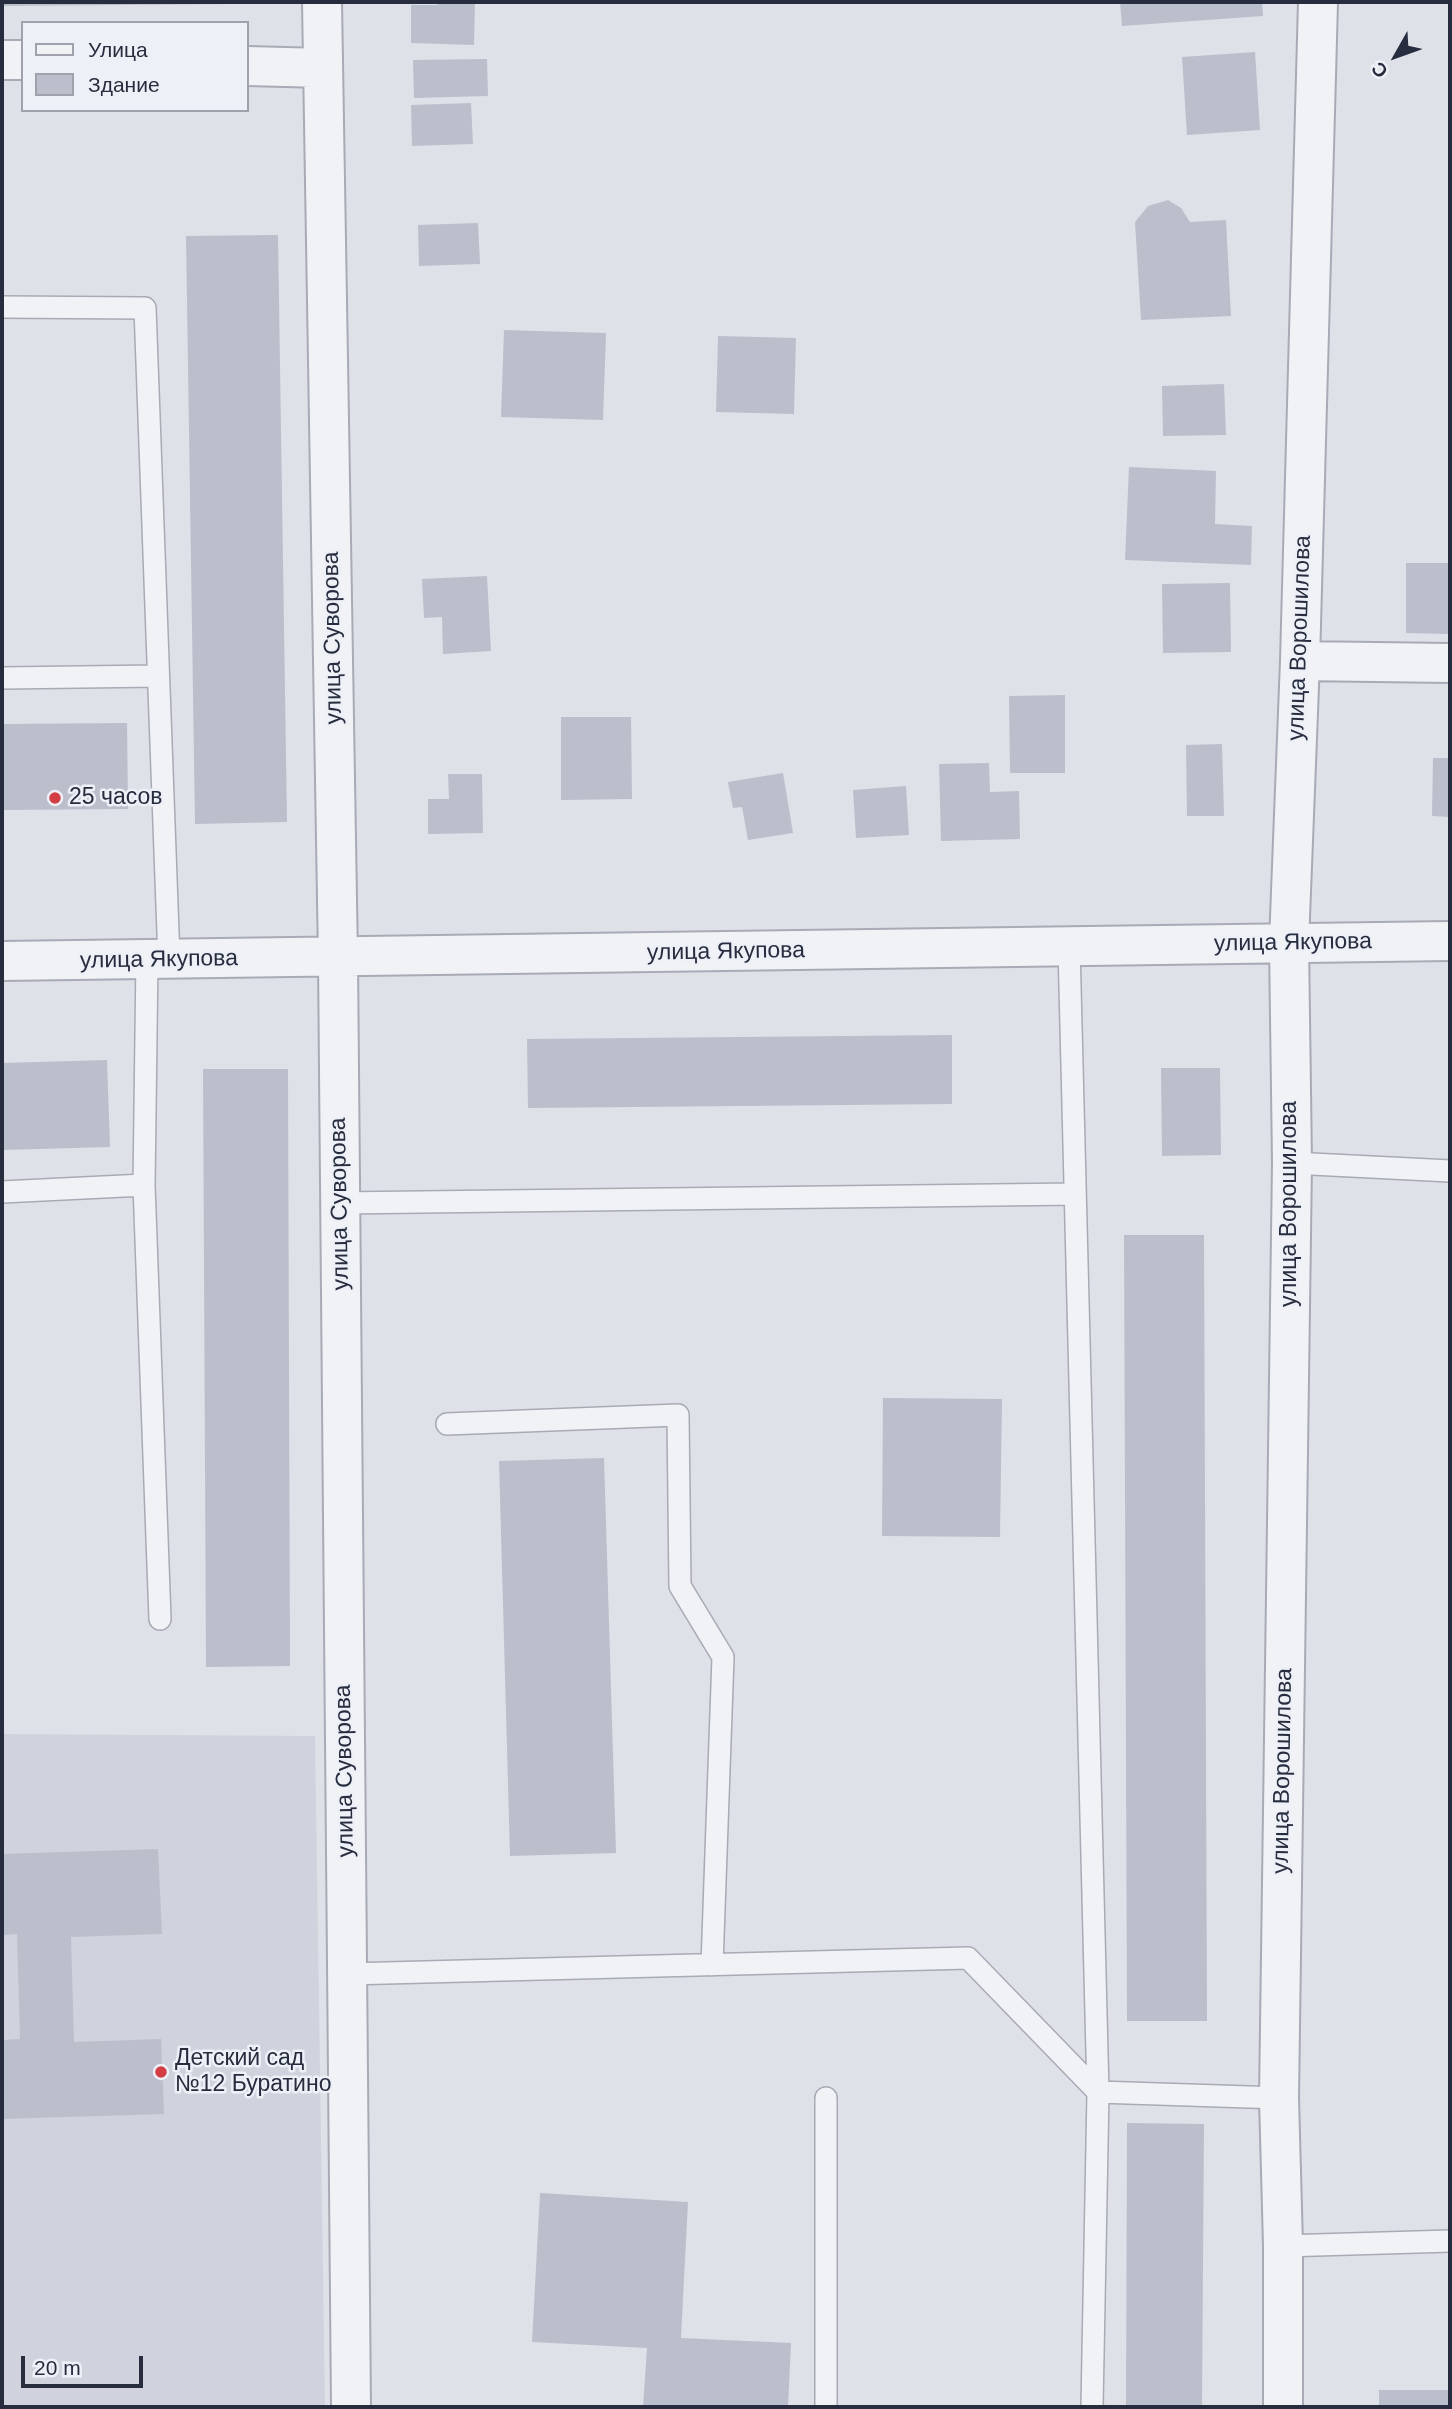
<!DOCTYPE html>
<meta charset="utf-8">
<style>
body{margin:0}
#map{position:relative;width:1452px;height:2409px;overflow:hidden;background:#dee1e8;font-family:Arial,sans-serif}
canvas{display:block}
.frame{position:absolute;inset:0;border:4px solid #272d3f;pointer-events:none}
.legend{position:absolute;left:21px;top:21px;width:228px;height:91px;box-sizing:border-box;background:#edf0f6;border:2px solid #9ea2ad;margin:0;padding:9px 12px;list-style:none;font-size:21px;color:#272d3f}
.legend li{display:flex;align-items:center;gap:14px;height:35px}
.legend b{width:35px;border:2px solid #9ea2ad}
.north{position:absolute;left:1361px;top:21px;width:70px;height:70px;-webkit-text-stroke:5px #edf0f6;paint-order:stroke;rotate:230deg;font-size:19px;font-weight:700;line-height:28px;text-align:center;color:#272d3f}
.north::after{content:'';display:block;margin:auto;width:24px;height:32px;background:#272d3f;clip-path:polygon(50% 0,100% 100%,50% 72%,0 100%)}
.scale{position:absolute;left:21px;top:2356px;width:122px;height:32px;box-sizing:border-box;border:4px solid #272d3f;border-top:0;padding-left:9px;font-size:21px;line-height:24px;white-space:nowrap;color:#272d3f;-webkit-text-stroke:5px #edf0f6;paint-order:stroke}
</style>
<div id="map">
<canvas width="1452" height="2409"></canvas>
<div class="frame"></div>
<ul class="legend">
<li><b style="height:9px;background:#f1f2f6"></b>Улица</li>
<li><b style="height:19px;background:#bbbfcb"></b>Здание</li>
</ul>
<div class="north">С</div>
<div class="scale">20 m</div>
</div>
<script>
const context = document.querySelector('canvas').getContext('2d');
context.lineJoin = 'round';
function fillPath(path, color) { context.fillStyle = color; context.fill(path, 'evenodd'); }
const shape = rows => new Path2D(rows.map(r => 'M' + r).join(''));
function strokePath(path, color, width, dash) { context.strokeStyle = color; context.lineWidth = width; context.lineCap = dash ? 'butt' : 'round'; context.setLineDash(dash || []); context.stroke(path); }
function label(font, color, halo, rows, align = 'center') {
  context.font = font + ' Arial,sans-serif'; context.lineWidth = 5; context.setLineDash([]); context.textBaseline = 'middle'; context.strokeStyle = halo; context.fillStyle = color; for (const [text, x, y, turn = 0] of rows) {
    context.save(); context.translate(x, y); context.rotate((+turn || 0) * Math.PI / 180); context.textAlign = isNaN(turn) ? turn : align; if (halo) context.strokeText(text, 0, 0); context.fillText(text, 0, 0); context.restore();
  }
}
const built = shape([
 [2,1734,315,1736,325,2407,2,2407]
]);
const building = shape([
 [2,2,230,2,230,4,2,6],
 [438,2,475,2,474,45,411,43,411,5,438,5],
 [1120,2,1262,2,1263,16,1122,26],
 [1255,52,1260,130,1187,135,1182,57],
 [487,59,488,96,414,98,413,60],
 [471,103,473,144,412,146,411,105],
 [1168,200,1181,208,1190,222,1226,220,1231,316,1141,320,1135,222,1148,206],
 [478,223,480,264,419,266,418,225],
 [278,235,287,822,195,824,186,236],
 [504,330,606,333,603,420,501,417],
 [718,336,796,338,794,414,716,412],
 [1224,384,1226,435,1163,436,1162,386],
 [1129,467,1216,471,1215,524,1252,526,1251,565,1125,560],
 [1406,563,1450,563,1450,634,1406,633],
 [487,576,491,651,443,654,442,617,424,618,422,579],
 [1230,583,1231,652,1163,653,1162,584],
 [1065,695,1065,773,1010,773,1009,696],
 [561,717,631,717,632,799,561,800],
 [127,723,128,809,2,810,2,724],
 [1222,744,1224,816,1187,816,1186,745],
 [1433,758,1450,758,1450,817,1432,816],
 [989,763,990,792,1019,791,1020,839,941,841,939,764],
 [783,773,793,833,748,840,742,807,733,808,728,782],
 [448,774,482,774,483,833,428,834,428,799,449,799],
 [906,786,909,835,856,838,853,790],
 [952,1035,952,1104,528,1108,527,1039],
 [107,1060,110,1147,2,1150,2,1063],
 [1161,1068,1220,1068,1221,1155,1162,1156],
 [203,1069,288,1069,290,1666,206,1667],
 [1124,1235,1204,1235,1207,2021,1127,2021],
 [883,1398,1002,1399,1000,1537,882,1536],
 [604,1458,616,1853,510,1856,499,1461],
 [158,1849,162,1934,71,1937,74,2042,161,2039,164,2114,2,2119,2,2040,20,2039,17,1934,2,1935,2,1854],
 [1127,2123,1204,2124,1202,2407,1126,2407],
 [540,2193,688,2202,681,2338,791,2343,788,2407,643,2407,647,2348,532,2342],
 [1379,2390,1450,2390,1450,2407,1379,2407]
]);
const lane = shape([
 [2,307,145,308,169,960],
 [2,678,158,676],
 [1069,947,1098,2092,1092,2407],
 [1292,1163,1450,1171],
 [144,1185,160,1619],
 [2,1192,144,1185,147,960],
 [340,1203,1075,1194],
 [447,1424,678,1415,680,1586,723,1657,712,1965],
 [347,1974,968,1958,1098,2092,1279,2098],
 [826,2098,826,2407],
 [1283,2246,1450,2241]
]);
const street = shape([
 [322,2,338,958,351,2407],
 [2,60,23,60],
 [247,66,323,68],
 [1300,661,1450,663],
 [2,961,1450,941],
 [1283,2407,1283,2246,1279,2098,1292,1163,1289,943,1300,661,1318,2]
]);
const markers = [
 [55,798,7,"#d23e44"],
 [161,2072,7,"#d23e44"]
];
const streetNames = [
 ["улица Суворова",333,638,-91],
 ["улица Ворошилова",1300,638,-88],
 ["улица Якупова",1293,943,-1],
 ["улица Якупова",726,952,-1],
 ["улица Якупова",159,960,-1],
 ["улица Суворова",340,1204,-91],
 ["улица Ворошилова",1290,1204,-90],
 ["улица Суворова",345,1771,-91],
 ["улица Ворошилова",1283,1771,-89]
];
const poiNames = [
 ["25 часов",69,798],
 ["Детский сад",175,2059],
 ["№12 Буратино",175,2085]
];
fillPath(built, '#d0d3dd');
fillPath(building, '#bbbfcb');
strokePath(lane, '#a7abb5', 24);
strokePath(street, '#a7abb5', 42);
strokePath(lane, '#f1f2f6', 21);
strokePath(street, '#f1f2f6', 38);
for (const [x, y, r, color] of markers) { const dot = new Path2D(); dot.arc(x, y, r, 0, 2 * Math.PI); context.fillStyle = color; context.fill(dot); strokePath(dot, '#edf0f6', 2.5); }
label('23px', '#272d3f', '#edf0f6', streetNames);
label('23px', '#272d3f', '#edf0f6', poiNames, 'left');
</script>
